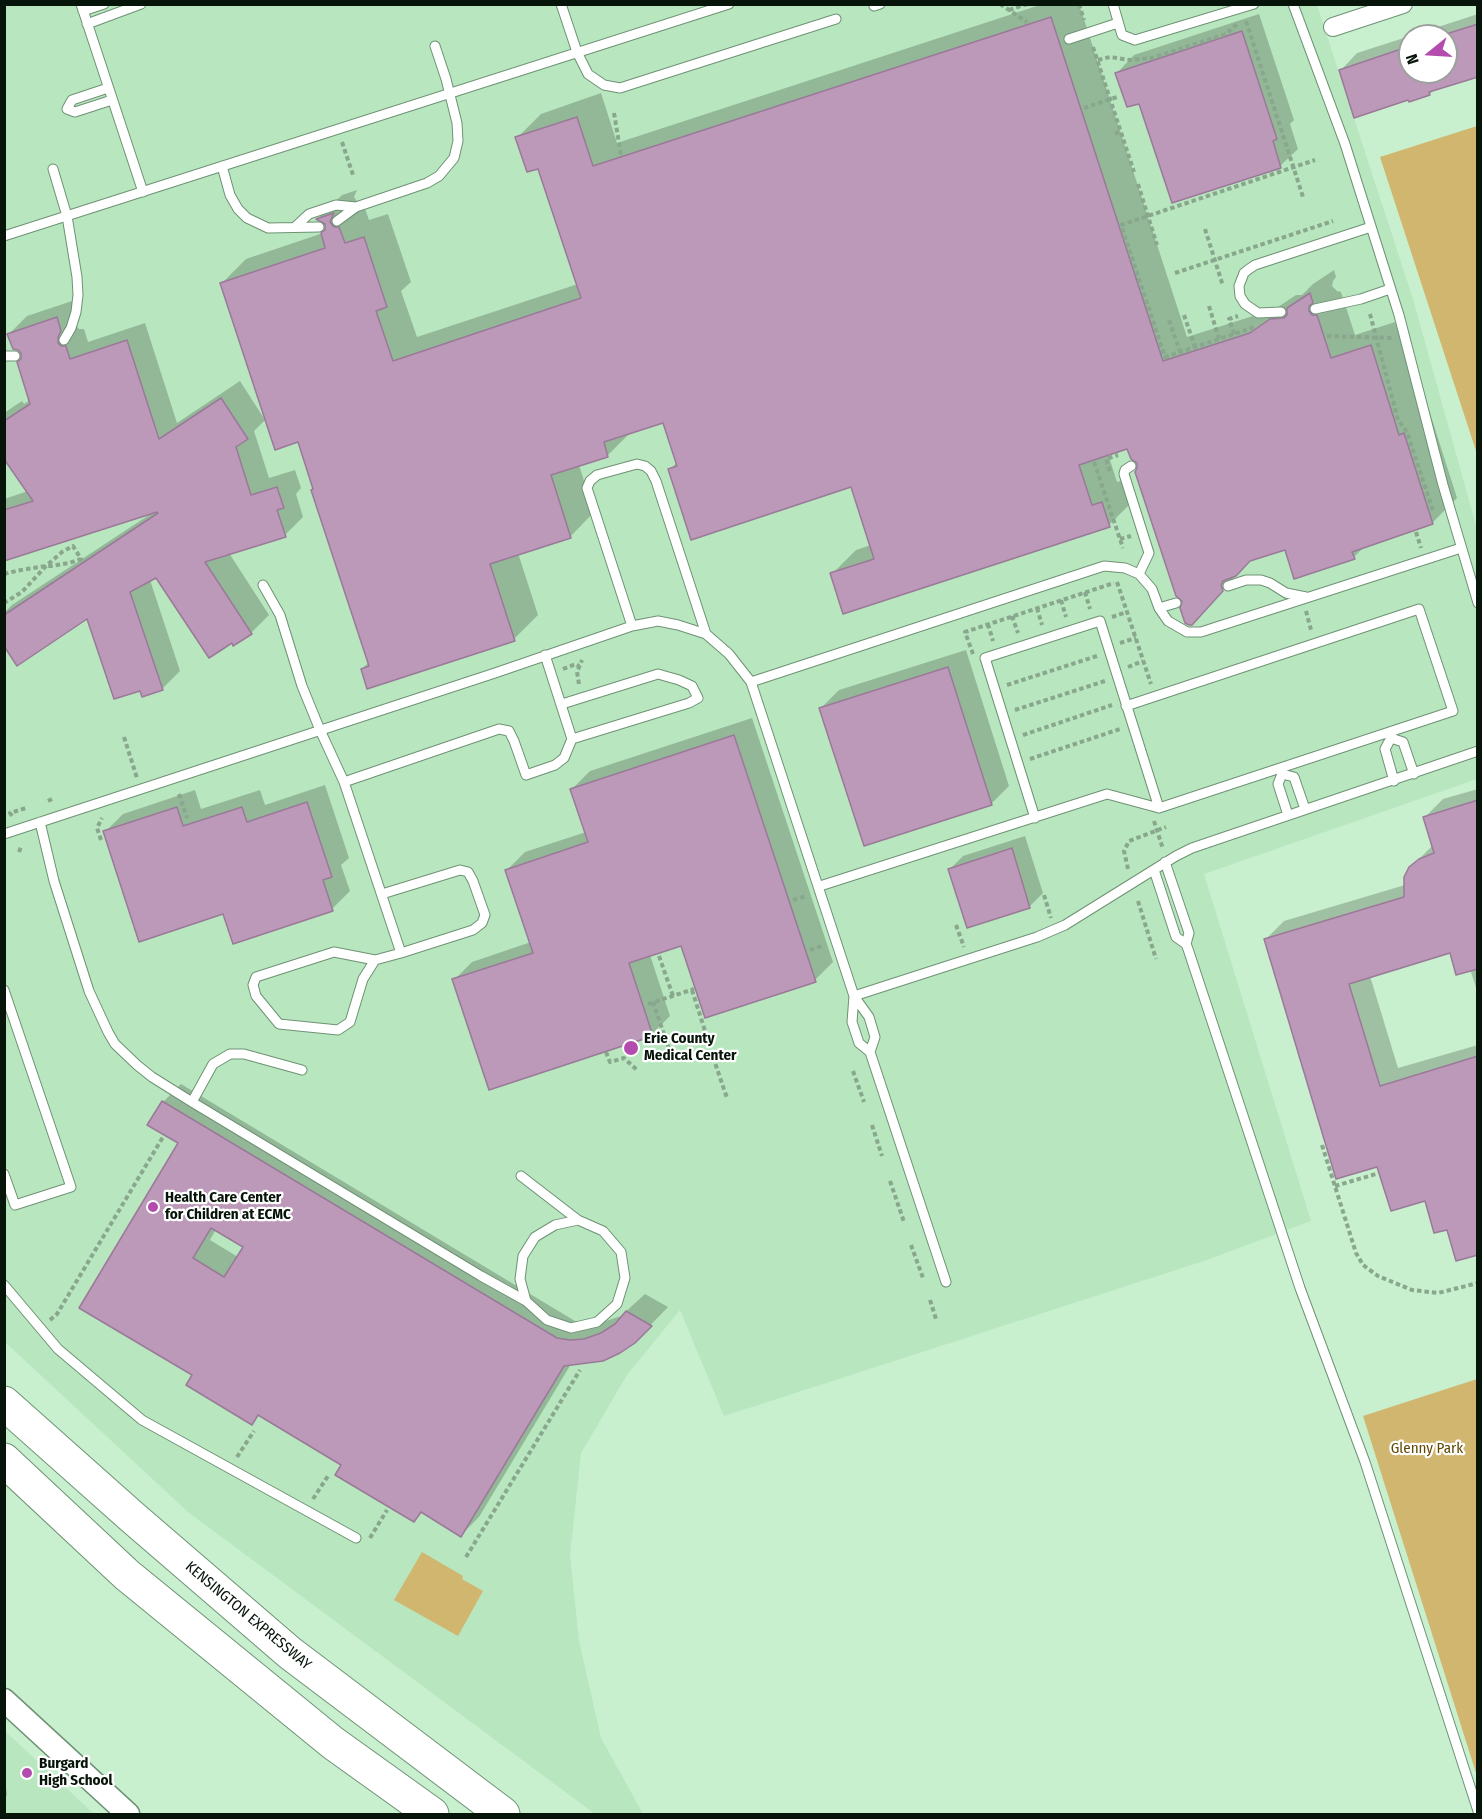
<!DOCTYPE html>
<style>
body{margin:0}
#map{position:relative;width:1482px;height:1819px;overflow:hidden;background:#c8f0ce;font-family:"Fira Sans Condensed",sans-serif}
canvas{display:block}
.frame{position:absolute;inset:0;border:6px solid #061409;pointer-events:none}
.north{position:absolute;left:1398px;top:24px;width:60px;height:60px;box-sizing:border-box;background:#fff;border:2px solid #9ba19d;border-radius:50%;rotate:252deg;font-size:16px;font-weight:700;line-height:24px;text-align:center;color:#061409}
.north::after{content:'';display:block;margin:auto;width:21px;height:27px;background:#b44caf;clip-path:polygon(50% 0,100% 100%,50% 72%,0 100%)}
</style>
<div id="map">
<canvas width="1482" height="1819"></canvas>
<div class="frame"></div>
<div class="north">N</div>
</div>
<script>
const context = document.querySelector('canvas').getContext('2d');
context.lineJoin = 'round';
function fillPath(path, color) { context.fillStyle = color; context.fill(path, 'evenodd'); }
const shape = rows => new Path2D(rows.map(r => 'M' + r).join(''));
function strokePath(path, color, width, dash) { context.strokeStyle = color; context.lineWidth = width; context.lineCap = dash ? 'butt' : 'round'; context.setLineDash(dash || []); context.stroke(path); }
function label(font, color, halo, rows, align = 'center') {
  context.font = font + ' "Fira Sans Condensed",sans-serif'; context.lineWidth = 4.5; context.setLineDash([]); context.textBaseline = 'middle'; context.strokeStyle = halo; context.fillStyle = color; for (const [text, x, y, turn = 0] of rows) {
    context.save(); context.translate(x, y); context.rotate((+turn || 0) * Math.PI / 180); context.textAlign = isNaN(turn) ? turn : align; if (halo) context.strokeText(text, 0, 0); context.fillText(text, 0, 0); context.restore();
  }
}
const built = shape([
 [4,5,1317,5,1413,299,1477,529,1477,779,1204,874,1311,1221,1207,1260,724,1416,680,1310,627,1375,581,1453,570,1555,579,1641,601,1738,643,1814,595,1814,188,1512,5,1342],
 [5,1731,94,1814,5,1814]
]);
const green = shape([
 [1477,126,1478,126,1477,454,1380,157],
 [1477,1379,1478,1379,1477,1776,1363,1416],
 [422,1552,463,1576,462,1579,483,1591,458,1636,394,1600]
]);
const shadow = shape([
 [1043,4,1079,4,1187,337,1275,309,1296,295,1302,295,1313,284,1334,270,1336,277,1333,281,1332,286,1337,291,1341,292,1355,335,1395,322,1423,412,1429,410,1457,498,1433,522,1365,546,1354,557,1286,549,1251,559,1191,624,1138,462,1128,447,1108,454,1117,482,1126,479,1133,501,1109,525,832,574,856,550,871,545,852,486,670,470,677,462,664,421,632,431,607,456,579,465,594,512,570,537,518,553,538,615,514,639,362,669,369,662,299,440,222,283,246,259,323,233,327,230,327,223,318,218,342,195,357,190,354,197,358,203,363,203,369,220,388,214,411,282,401,291,417,337,578,284,539,167,517,138,541,114,601,93,617,143],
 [1259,14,1294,120,1290,124,1298,149,1280,166,1140,102,1117,73,1134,55],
 [1478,14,1478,74,1435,88,1430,94,1341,70,1357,53,1410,36,1410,72,1446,72,1446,36,1410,36],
 [75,300,75,324,79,329,84,329,88,342,145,323,177,423,240,381,265,420,254,431,269,478,295,470,301,488,296,494,303,517,285,535,229,553,269,615,251,633,157,576,150,580,180,671,162,689,141,689,88,617,4,638,4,613,12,605,152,513,4,560,4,499,28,491,4,456,4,413,22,401,24,404,30,400,23,353,9,334,27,316],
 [966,650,1009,786,991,804,821,708,839,690],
 [752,718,833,962,815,980,682,944,650,955,670,1016,652,1034,454,980,472,962,531,942,507,870,525,852,586,832,572,789,590,771],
 [325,785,349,858,341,865,350,891,332,909,224,912,105,832,123,814,195,790,201,809,260,790,265,805],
 [1478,789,1478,994,1470,969,1451,952,1370,976,1398,1068,1478,1045,1478,1253,1448,1228,1426,1199,1378,1165,1266,939,1284,921,1405,885,1410,868,1433,845,1425,817,1443,799],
 [1025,836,1043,893,1030,906,968,926,950,869,963,856],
 [181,1084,575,1321,588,1323,603,1322,621,1316,645,1294,668,1307,634,1342,571,1364,479,1517,461,1535,423,1512,414,1520,343,1464,260,1414,252,1423,194,1374,181,1142,163,1102],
 [216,1229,245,1246,238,1257,210,1240],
 [4,1772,7,1795,4,1798]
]);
const building = shape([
 [1051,17,1163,361,1250,333,1270,319,1284,318,1287,315,1287,308,1310,293,1313,303,1309,306,1309,311,1312,315,1317,315,1331,358,1371,345,1399,435,1404,433,1433,524,1352,552,1355,559,1294,579,1285,550,1250,561,1236,576,1223,581,1221,585,1223,591,1192,625,1189,625,1185,623,1180,608,1182,601,1176,596,1135,472,1137,468,1137,463,1131,459,1127,449,1079,465,1092,505,1102,502,1110,527,843,614,830,573,874,559,851,487,691,540,668,469,677,466,663,423,604,442,608,457,551,475,571,538,490,564,515,641,367,689,361,669,369,666,311,490,313,489,298,442,275,450,220,283,325,248,321,233,325,230,325,224,316,219,334,213,330,222,334,227,339,227,345,243,364,237,387,307,376,311,393,361,581,298,538,169,527,172,515,137,577,117,593,166,1051,17],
 [1478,24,1478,77,1429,92,1430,95,1409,102,1408,100,1354,118,1339,70,1410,46,1410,72,1446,72,1446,34,1478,24],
 [1242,31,1277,139,1273,141,1281,168,1172,203,1139,104,1127,107,1115,73,1242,31],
 [57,317,61,331,58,337,58,343,61,346,66,346,70,359,127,340,159,439,221,398,248,439,236,447,251,495,277,487,284,508,277,510,286,537,205,562,252,634,233,646,232,643,209,658,156,578,130,592,163,690,142,697,140,691,114,699,87,619,17,666,4,646,4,615,158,513,157,512,4,561,4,510,33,501,4,459,4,421,30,404,17,362,21,359,21,353,18,350,13,349,7,334,57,317],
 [948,667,992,805,864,846,819,708,948,667],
 [734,735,816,982,705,1018,681,946,629,963,653,1036,489,1090,452,979,533,953,505,870,588,842,570,789,734,735],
 [1478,800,1478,969,1456,975,1450,953,1349,984,1380,1086,1478,1056,1478,1255,1456,1261,1447,1230,1434,1233,1425,1201,1391,1211,1377,1167,1336,1179,1264,939,1404,897,1404,877,1409,867,1419,859,1434,853,1423,817,1478,800],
 [307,802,332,877,323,880,333,911,233,944,223,914,139,942,103,831,177,807,183,826,242,807,247,822,307,802],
 [1012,848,1030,908,967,928,948,869,1012,848],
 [162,1101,557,1338,570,1340,584,1339,601,1333,615,1324,626,1311,652,1326,635,1343,620,1353,603,1361,564,1366,461,1537,421,1512,414,1522,335,1475,341,1465,258,1415,252,1425,186,1385,192,1375,79,1308,178,1143,147,1125,162,1101],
 [211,1228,243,1247,224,1277,193,1258,211,1228]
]);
const path = shape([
 [1000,4,1027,22],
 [1079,4,1084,20],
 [1009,10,1027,4],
 [1246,21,1303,197],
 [1093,47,1134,172],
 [1098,60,1110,57,1130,60,1152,58,1226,34,1237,24],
 [1084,108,1117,97],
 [614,113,621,155],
 [1115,134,1121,131],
 [342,142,353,175],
 [1138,184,1157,245],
 [1205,229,1223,286],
 [1175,273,1333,221],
 [1209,306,1219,339],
 [1370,314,1398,420,1407,432,1433,511],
 [1184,315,1195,347],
 [1169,320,1180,352],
 [1250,327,1252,328,1165,357,1121,225,1315,160],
 [1234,334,1229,319,1238,316],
 [1327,336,1392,338],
 [1094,462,1123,548],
 [1110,471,1106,459,1118,455],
 [1416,532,1421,548],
 [1120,539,1131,536],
 [4,574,16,571,21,570,27,569,46,566,51,566,69,563,81,559,73,546,62,552,46,566,22,592,4,603],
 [1117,582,1151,684],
 [1085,592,1090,609],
 [1061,600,1066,617],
 [1037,608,1042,625],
 [1306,611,1311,630],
 [1012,616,1018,633],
 [1112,617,1127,612],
 [988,624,993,641],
 [1120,643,1136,638],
 [973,654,965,632,1114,583],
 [1128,667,1143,661],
 [563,669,576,664,579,666],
 [579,684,577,672,582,660],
 [1007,685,1097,656],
 [1015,710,1105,681],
 [1023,735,1112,705],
 [124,737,137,778],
 [1030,759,1120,729],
 [179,794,187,818],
 [48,801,52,799],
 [12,816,10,813,26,808],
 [1154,821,1163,849],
 [101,840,97,828,102,818],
 [19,852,21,847],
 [1128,869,1124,851,1129,841,1166,827],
 [1044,895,1051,918],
 [793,900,806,896],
 [1138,901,1156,959],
 [956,925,964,947],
 [810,950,822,946],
 [659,956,673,996],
 [692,990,706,1034],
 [653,1002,672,1058],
 [648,1004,694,989],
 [606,1052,610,1062,624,1058,637,1070],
 [713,1057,727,1098],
 [853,1071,864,1102],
 [872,1125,882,1156],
 [1322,1145,1356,1253,1363,1265,1378,1276,1412,1290,1438,1293,1478,1283],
 [890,1181,904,1222],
 [1335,1186,1376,1174],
 [911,1245,923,1278],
 [930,1300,936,1319],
 [50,1320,57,1314,163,1137],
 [237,1457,254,1431],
 [313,1499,328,1476],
 [370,1538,387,1510],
 [466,1557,580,1370]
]);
const service = shape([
 [81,4,143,192],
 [561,4,577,52,588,74,604,85,620,88,836,19],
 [1113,4,1122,35,1135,40,1254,4],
 [1293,4,1345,144,1399,315,1443,485,1478,603],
 [874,6,880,4],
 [83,11,104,4],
 [87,24,141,4],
 [1069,39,1118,23],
 [108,88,72,100,67,109,75,112,112,100],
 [222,166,230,195,238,209,247,218,268,228,319,227],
 [53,169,67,216,77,277,78,295,76,312,71,328,64,340],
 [337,221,356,207,427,183,439,176,454,158,458,141,457,123,446,79,435,46],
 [295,227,309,214,336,205,356,207],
 [4,236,729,4],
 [1315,309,1361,299,1390,289],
 [1281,312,1258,313,1245,304,1240,296,1239,286,1244,273,1249,269,1255,265,1371,227],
 [4,356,15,356],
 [1131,466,1125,470,1124,474,1149,553,1139,574],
 [263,585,280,615,302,686,320,730,344,782],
 [1228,586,1246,580,1261,580,1270,583,1286,593,1306,597],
 [1159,608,1176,603],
 [632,626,587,488,590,481,597,475,637,464,645,466,651,471,656,481,706,634],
 [751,682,1104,566,1125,568,1139,574,1152,589,1159,608,1168,621,1187,632,1201,632,1461,548],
 [562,704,658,674,679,680,692,686,698,698,689,703,572,739],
 [1391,738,1403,742,1414,774],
 [1391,738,1385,749,1394,781],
 [1280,768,1282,774,1278,784,1288,815],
 [1282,774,1294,777,1305,809],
 [1035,818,985,658,1100,621,1159,808],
 [40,822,54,881,89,991,108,1032,115,1044,137,1065,152,1077,192,1102,481,1276,526,1301,547,1320,571,1328,597,1322,617,1304,625,1278,621,1252,603,1231,578,1220,521,1176],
 [4,834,495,673,632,626,658,621,678,625,706,634,729,654,751,682,854,996,869,1017,875,1037,870,1052],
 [1165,862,1189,933,1186,944,1188,949,1300,1288,1365,1462,1478,1811],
 [1154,870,1176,937,1186,944],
 [820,886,1107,794,1159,808,1453,711,1419,609,1126,706],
 [382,894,460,870,468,872,473,881,485,915,482,923,473,930,401,953,344,782,499,729,509,731,514,741,526,775,555,765,564,758,572,739,545,655],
 [375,960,363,979,350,1022,338,1030,279,1024,256,996,253,985,256,977,334,952,375,960,401,953],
 [4,990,71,1187,15,1205,4,1174],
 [854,996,1037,937,1065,925,1176,856,1192,848,1478,751],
 [854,996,852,1022,859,1043,870,1052,946,1282],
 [192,1102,213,1064,230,1054,244,1054,302,1070],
 [4,1285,58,1349,142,1420,356,1538],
 [526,1301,520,1279,523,1256,535,1237,555,1225,578,1220]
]);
const minor = shape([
 [1333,27,1403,4]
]);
const tertiary = shape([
 [4,1700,128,1814]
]);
const motorway = shape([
 [4,1403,131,1516,290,1653,503,1814],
 [4,1460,127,1575,333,1743,432,1814]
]);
const markers = [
 [631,1048,8,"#b44caf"],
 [153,1207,6,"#b44caf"],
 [27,1773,6,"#b44caf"]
];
const poiNames = [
 ["Erie County",644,1039],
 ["Medical Center",644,1056],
 ["Health Care Center",165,1198],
 ["for Children at ECMC",165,1215],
 ["Burgard",39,1764],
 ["High School",39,1781]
];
const parkNames = [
 ["Glenny Park",1427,1449]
];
const streetNames = [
 ["KENSINGTON EXPRESSWAY",248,1616,40]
];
fillPath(built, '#b8e6bf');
fillPath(green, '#d1b66f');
fillPath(shadow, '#0003');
fillPath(building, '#bc99b9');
strokePath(building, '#9b7998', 1.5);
strokePath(service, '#6e9274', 11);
strokePath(minor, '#6e9274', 20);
strokePath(tertiary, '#6e9274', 25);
strokePath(motorway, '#6e9274', 35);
strokePath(path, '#88a78d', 4, [4.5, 3]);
strokePath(service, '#fff', 9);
strokePath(minor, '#fff', 18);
strokePath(tertiary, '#fff', 22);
strokePath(motorway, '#fff', 33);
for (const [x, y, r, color] of markers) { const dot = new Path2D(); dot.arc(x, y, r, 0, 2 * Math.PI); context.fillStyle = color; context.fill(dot); strokePath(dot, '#fff', 2); }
label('bold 15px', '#061409', '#fff', poiNames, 'left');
label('15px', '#5f4902', '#fff', parkNames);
label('15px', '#061409', '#fff', streetNames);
</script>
